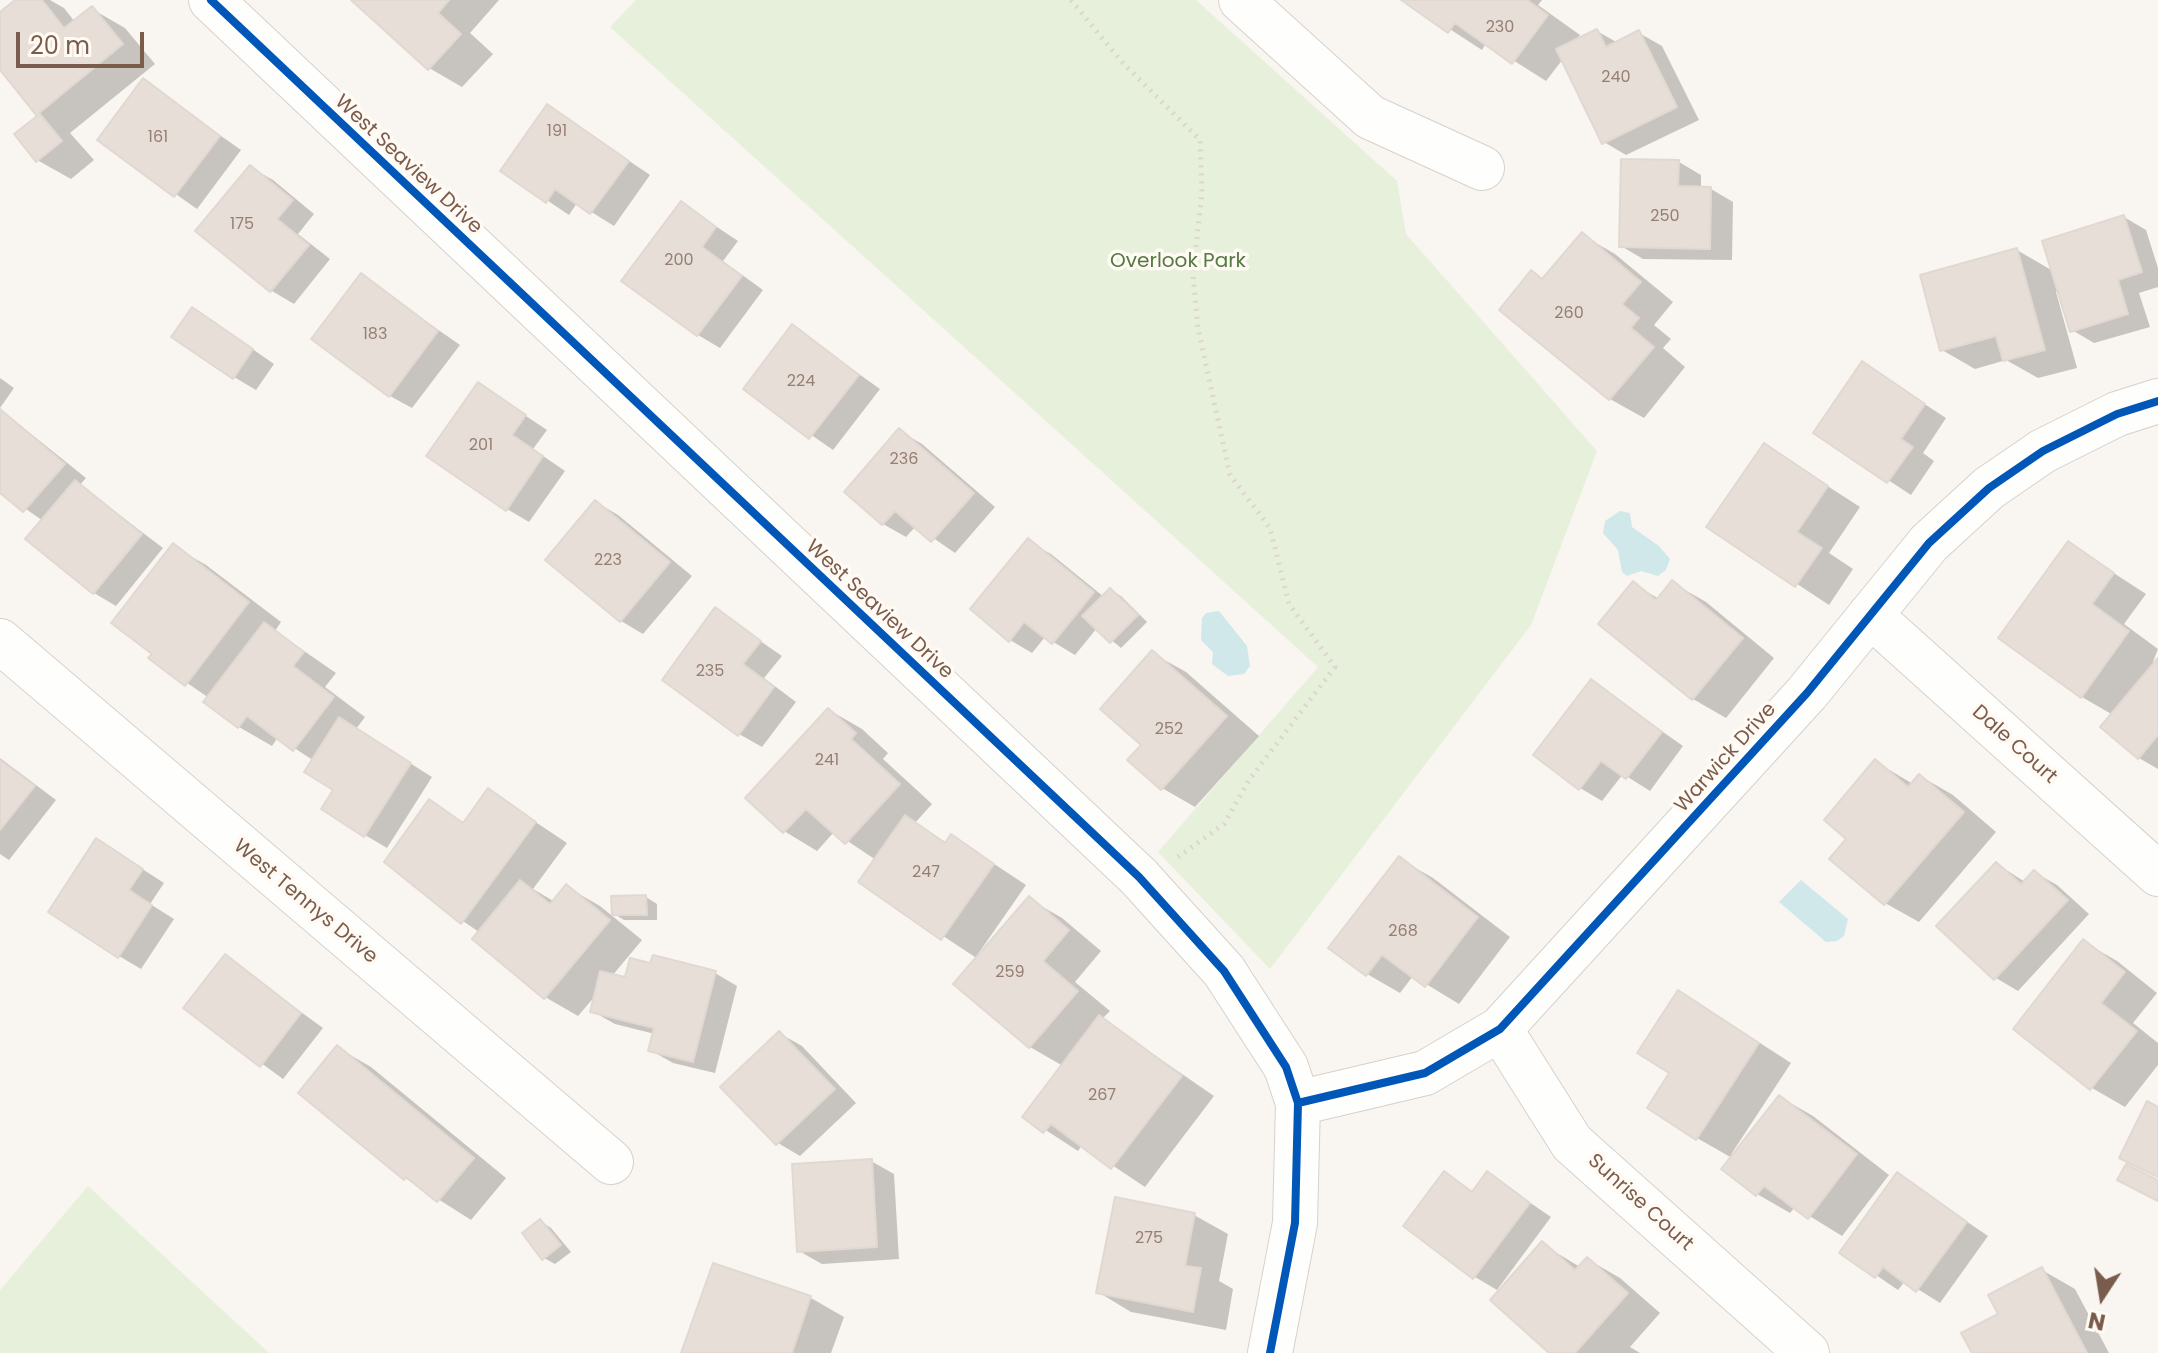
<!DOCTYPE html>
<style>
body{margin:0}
#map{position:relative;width:2158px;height:1353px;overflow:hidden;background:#f9f5f0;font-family:Poppins,sans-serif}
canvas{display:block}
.north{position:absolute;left:2062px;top:1257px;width:80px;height:80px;-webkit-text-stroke:6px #fffaf3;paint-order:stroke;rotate:192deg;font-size:22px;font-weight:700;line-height:32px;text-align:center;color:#7a5c4d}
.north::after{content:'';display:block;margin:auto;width:28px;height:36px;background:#7a5c4d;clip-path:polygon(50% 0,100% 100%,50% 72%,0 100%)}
.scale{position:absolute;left:16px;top:32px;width:128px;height:36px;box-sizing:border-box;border:4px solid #7a5c4d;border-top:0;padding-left:10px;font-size:24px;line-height:28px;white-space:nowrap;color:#7a5c4d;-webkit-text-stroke:6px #fffaf3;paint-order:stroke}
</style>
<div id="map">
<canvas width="2158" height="1353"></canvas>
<div class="north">N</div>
<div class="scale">20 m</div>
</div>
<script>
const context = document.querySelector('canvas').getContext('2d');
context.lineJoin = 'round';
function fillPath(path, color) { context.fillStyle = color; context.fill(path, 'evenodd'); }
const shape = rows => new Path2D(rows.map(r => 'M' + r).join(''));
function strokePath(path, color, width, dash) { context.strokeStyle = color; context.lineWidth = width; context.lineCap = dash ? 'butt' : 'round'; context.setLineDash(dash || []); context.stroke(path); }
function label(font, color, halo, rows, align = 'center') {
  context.font = font + ' Poppins,sans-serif'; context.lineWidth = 7; context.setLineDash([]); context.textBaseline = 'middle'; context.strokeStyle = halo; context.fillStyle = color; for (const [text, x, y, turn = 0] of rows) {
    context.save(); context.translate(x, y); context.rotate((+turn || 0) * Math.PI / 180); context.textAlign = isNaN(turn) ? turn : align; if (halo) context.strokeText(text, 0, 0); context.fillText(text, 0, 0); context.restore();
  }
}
const green = shape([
 [636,0,1196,0,1397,181,1406,234,1597,451,1531,625,1270,969,1158,852,1318,667,610,27],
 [88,1186,269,1353,0,1353,0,1290]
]);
const water = shape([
 [1620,511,1630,513,1632,527,1659,546,1670,559,1666,570,1658,576,1641,571,1627,576,1622,572,1618,550,1603,533,1605,521],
 [1219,611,1247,646,1250,666,1244,674,1228,676,1212,664,1213,652,1201,640,1202,618,1206,613],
 [1801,880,1848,919,1844,936,1837,941,1826,942,1779,902]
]);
const shadow = shape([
 [18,0,50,0,64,8,75,22,92,9,125,28,155,64,70,133,94,160,71,179,37,160,17,135,41,115,0,67,0,14],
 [354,0,499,0,470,33,493,54,462,87,429,68],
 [1405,0,1542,0,1538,5,1580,35,1575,42,1597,31,1618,43,1639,33,1662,46,1699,120,1626,155,1604,142,1563,59,1546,81,1486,43,1482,50],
 [143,81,241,150,197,209,99,140],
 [548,106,650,175,614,226,577,203,569,215,502,170],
 [1679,162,1701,175,1701,189,1711,189,1733,202,1732,260,1643,259,1621,246],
 [250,167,273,180,314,214,298,234,330,259,294,304,272,291,198,231],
 [681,203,738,241,723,261,763,290,720,348,698,335],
 [2124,217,2146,230,2158,268,2158,287,2139,293,2150,327,2094,343,2072,330,2060,291,2056,292,2077,368,2038,378,2006,360,1975,369,1942,350,2017,250,2053,271],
 [1582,235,1615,254,1673,302,1654,325,1671,339,1663,348,1685,367,1644,418,1610,399,1501,309,1532,273,1544,280],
 [361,276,460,345,412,408,390,396],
 [215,323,274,364,256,390,234,377],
 [793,327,880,389,833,450,745,389],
 [1863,364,1946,418,1923,453,1934,461,1911,495,1816,433],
 [0,378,14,388,0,408],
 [478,384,547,430,533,449,565,471,529,522,507,509],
 [0,409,86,478,80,485,163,548,116,606,94,593,43,521,2,492,0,495],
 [900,431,922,444,995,507,955,553,916,526,906,537,883,524,847,492],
 [1764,445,1860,507,1829,553,1853,569,1829,605,1709,526],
 [596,502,618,515,692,576,643,634,621,621],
 [1028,541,1051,554,1104,597,1110,590,1121,596,1147,622,1121,648,1097,628,1075,655,1045,637,1032,653,1010,640],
 [2069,544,2146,594,2124,624,2158,649,2153,662,2158,661,2158,769,2139,758,2113,715,2082,697],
 [173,546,206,565,281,622,275,631,336,673,325,687,365,717,356,729,432,777,387,848,365,835,314,761,278,737,272,746,239,727,209,698,151,658,155,653],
 [1673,583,1706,602,1774,658,1726,718,1693,699,1634,584,1659,599],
 [715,610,782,656,764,678,796,702,762,747,739,734],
 [1152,653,1186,672,1259,736,1195,807,1162,788,1144,745],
 [1592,682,1683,746,1650,791,1623,774,1602,801,1580,788],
 [829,710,862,729,888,753,883,759,932,804,915,823,947,843,952,836,1026,885,978,954,980,956,1029,899,1062,918,1101,951,1075,982,1110,1011,1102,1019,1214,1096,1145,1187,1082,1145,1078,1151,1024,1116,1063,1066,1030,1047,978,959,861,882,876,860,834,832,817,851,784,831],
 [0,758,56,800,9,860,0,854],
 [1876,762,1913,784,1920,776,1953,795,1996,832,1919,922,1885,903,1832,859,1849,838],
 [489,791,567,843,533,889,555,902,567,887,600,906,642,940,612,976,626,979,715,973,737,986,715,1073,673,1063,650,1050,655,1034,615,1024,592,1011,596,995,578,1016,545,997,479,932,423,894,426,889,429,802,465,823],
 [119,854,164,883,150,904,174,919,141,969,119,956],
 [1400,859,1433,878,1510,937,1459,1004,1413,976,1400,993,1367,974],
 [1997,864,2025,882,2034,872,2057,885,2089,914,2018,991,1996,978],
 [646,897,657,904,657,920,624,920,614,914],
 [2084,942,2117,961,2157,993,2133,1023,2158,1043,2158,1065,2125,1107,2092,1088,2015,1029],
 [225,957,323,1028,283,1079,186,1008],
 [1712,1012,1791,1063,1732,1153,1735,1155,1780,1097,1813,1116,1889,1175,1842,1236,1795,1207,1790,1213,1757,1194,1732,1158,1697,1138],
 [779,1033,802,1046,856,1103,800,1156,778,1143,723,1087],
 [338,1048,371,1067,506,1178,471,1220,405,1178],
 [871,1161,894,1174,899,1259,822,1264,799,1251],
 [1444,1174,1474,1192,1488,1174,1551,1217,1497,1290,1475,1277],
 [1898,1175,1988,1236,1940,1303,1905,1281,1898,1290,1842,1252],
 [1194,1215,1228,1234,1219,1281,1233,1289,1226,1330,1131,1312,1098,1292],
 [540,1221,551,1228,571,1252,555,1264,544,1258],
 [1542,1244,1580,1267,1587,1259,1620,1278,1660,1313,1630,1347,1640,1353,1553,1353],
 [714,1266,811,1298,844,1317,831,1353,683,1353],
 [2042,1270,2075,1289,2109,1353,1974,1353,2001,1315]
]);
const building = shape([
 [15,0,42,0,64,28,92,6,123,44,39,113,62,141,36,162,14,134,37,116,0,70,0,12,15,0],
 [351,0,449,0,438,13,461,34,428,70,351,0],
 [1401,0,1527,0,1548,15,1512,64,1455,23,1448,33,1401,0],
 [1597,29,1606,47,1639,30,1677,107,1602,144,1556,49,1597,29],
 [143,78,220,136,174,197,97,140,143,78],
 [547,104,629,161,590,214,555,189,546,203,500,171,547,104],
 [1621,159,1679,160,1678,186,1711,187,1710,249,1619,247,1621,159],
 [250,165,293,200,277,219,309,245,270,292,195,231,250,165],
 [681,201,716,227,702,247,742,276,697,336,621,281,681,201],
 [2124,215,2142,272,2118,280,2128,314,2070,332,2042,241,2124,215],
 [1582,232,1641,282,1622,304,1639,318,1631,328,1654,347,1609,400,1499,310,1531,270,1542,279,1582,232],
 [2017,248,2045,350,2003,361,1996,336,1940,351,1920,275,2017,248],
 [361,273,438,331,389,397,311,339,361,273],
 [192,307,253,349,233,379,171,337,192,307],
 [792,324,859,375,809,439,743,389,792,324],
 [1862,361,1925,404,1901,439,1913,447,1887,483,1813,433,1862,361],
 [478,382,526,415,512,435,543,456,506,511,426,456,478,382],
 [0,409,65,464,23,512,0,493,0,409],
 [899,428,974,493,931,542,895,511,882,525,844,492,899,428],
 [1764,443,1828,486,1797,532,1822,548,1795,587,1706,527,1764,443],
 [75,480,142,534,93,594,25,539,75,480],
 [595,500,670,562,620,622,545,560,595,500],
 [1028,538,1094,592,1052,644,1024,622,1009,642,970,609,1028,538],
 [2068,541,2114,573,2092,604,2129,631,2081,698,1998,638,2068,541],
 [173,543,249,602,185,686,148,658,152,654,111,623,173,543],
 [1672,580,1743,638,1692,700,1598,624,1633,581,1656,600,1672,580],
 [1110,588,1138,615,1110,643,1082,616,1110,588],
 [715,607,761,641,743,664,774,687,738,736,662,680,715,607],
 [264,622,304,652,293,666,334,697,293,751,247,716,238,728,203,702,264,622],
 [1152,650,1227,716,1161,790,1127,760,1141,745,1100,709,1152,650],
 [2158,658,2158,735,2138,759,2100,727,2158,658],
 [1591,679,1662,732,1626,779,1601,761,1579,790,1533,755,1591,679],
 [828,708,856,733,851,739,900,784,845,844,806,809,783,833,745,798,828,708],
 [339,717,411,763,364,837,321,809,333,790,304,772,339,717],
 [1875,759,1908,787,1919,774,1964,812,1884,905,1829,859,1846,839,1824,820,1875,759],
 [0,760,35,786,0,830,0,760],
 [488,788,536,822,461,924,384,862,429,799,463,823,488,788],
 [905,815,945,843,951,834,994,864,941,940,858,882,905,815],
 [96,838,143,869,129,890,152,905,118,958,48,912,96,838],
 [1399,856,1478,917,1425,987,1382,955,1366,976,1328,948,1399,856],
 [1996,862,2021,884,2034,870,2068,900,1994,980,1936,926,1996,862],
 [520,880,550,904,566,884,610,920,544,999,472,939,520,880],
 [646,895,647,915,612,915,611,896,646,895],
 [1029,896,1069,930,1043,961,1078,991,1029,1048,953,984,1029,896],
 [2083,939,2125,972,2101,1003,2137,1031,2090,1090,2013,1029,2083,939],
 [225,954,301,1013,260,1067,183,1008,225,954],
 [653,955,716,971,693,1062,648,1051,654,1028,590,1012,600,971,625,977,630,958,650,963,653,955],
 [1678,990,1759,1043,1696,1140,1647,1108,1669,1073,1637,1053,1678,990],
 [1099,1015,1182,1076,1111,1169,1051,1124,1043,1133,1022,1117,1099,1015],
 [779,1031,835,1089,776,1145,720,1087,779,1031],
 [337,1045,474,1158,437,1202,406,1177,404,1180,298,1093,337,1045],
 [1779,1095,1857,1154,1808,1219,1764,1186,1756,1196,1721,1169,1779,1095],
 [2147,1101,2158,1107,2158,1177,2119,1158,2147,1101],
 [872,1159,877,1247,797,1252,792,1164,872,1159],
 [2126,1164,2158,1180,2158,1201,2117,1180,2126,1164],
 [1444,1171,1472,1192,1487,1171,1530,1203,1473,1279,1403,1226,1444,1171],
 [1897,1172,1967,1222,1916,1292,1883,1267,1875,1278,1839,1253,1897,1172],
 [1115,1197,1195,1213,1185,1266,1201,1268,1193,1312,1096,1293,1115,1197],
 [540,1219,561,1245,542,1260,522,1233,540,1219],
 [1542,1241,1575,1270,1587,1257,1628,1293,1575,1353,1549,1353,1490,1300,1542,1241],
 [713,1263,811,1296,792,1353,681,1353,713,1263],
 [2042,1267,2087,1353,1972,1353,1961,1333,1998,1314,1988,1295,2042,1267]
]);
const path = shape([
 [1071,0,1121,61,1200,140,1202,192,1193,275,1198,328,1230,475,1270,528,1289,604,1335,667,1249,780,1224,824,1178,857]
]);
const minor = shape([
 [211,0,1139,877,1224,971,1286,1067,1298,1103,1295,1223,1270,1353],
 [1241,0,1370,117,1482,168],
 [1870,615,2158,874],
 [0,641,611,1162],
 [1500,1029,1572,1143,1807,1353],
 [1298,1103,1425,1073,1500,1029,1807,693,1929,543,1989,488,2043,451,2117,414,2158,401]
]);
const cycleway = shape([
 [211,0,1139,877,1224,971,1286,1067,1298,1103,1295,1223,1270,1353],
 [1298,1103,1425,1073,1500,1029,1807,693,1929,543,1989,488,2043,451,2117,414,2158,401]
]);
const numberNames = [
 ["230",1500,28],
 ["240",1616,78],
 ["191",557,132],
 ["161",158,138],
 ["250",1665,217],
 ["175",242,225],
 ["200",679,261],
 ["260",1569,314],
 ["183",375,335],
 ["224",801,382],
 ["201",481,446],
 ["236",904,460],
 ["223",608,561],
 ["235",710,672],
 ["252",1169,730],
 ["241",827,761],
 ["247",926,873],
 ["268",1403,932],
 ["259",1010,973],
 ["267",1102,1096],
 ["275",1149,1239]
];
const streetNames = [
 ["West Seaview Drive",408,165,43],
 ["West Seaview Drive",879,610,43],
 ["Dale Court",2014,745,42],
 ["Warwick Drive",1726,758,-48],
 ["West Tennys Drive",305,902,40],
 ["Sunrise Court",1640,1203,42]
];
const parkNames = [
 ["Overlook Park",1178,262]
];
fillPath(green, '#e7f0db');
fillPath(water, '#d0e8ea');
fillPath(shadow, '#0003');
fillPath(building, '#e6ded7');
strokePath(building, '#e2d8d2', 2);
strokePath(minor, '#d7d1cb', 46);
strokePath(path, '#dcd5d0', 5, [2, 6]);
strokePath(minor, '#fefefd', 44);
strokePath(cycleway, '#0057b8', 8);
label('16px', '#977e72', null, numberNames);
label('20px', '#7a5c4d', '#fffaf3', streetNames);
label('20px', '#537a41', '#fffaf3', parkNames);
</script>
